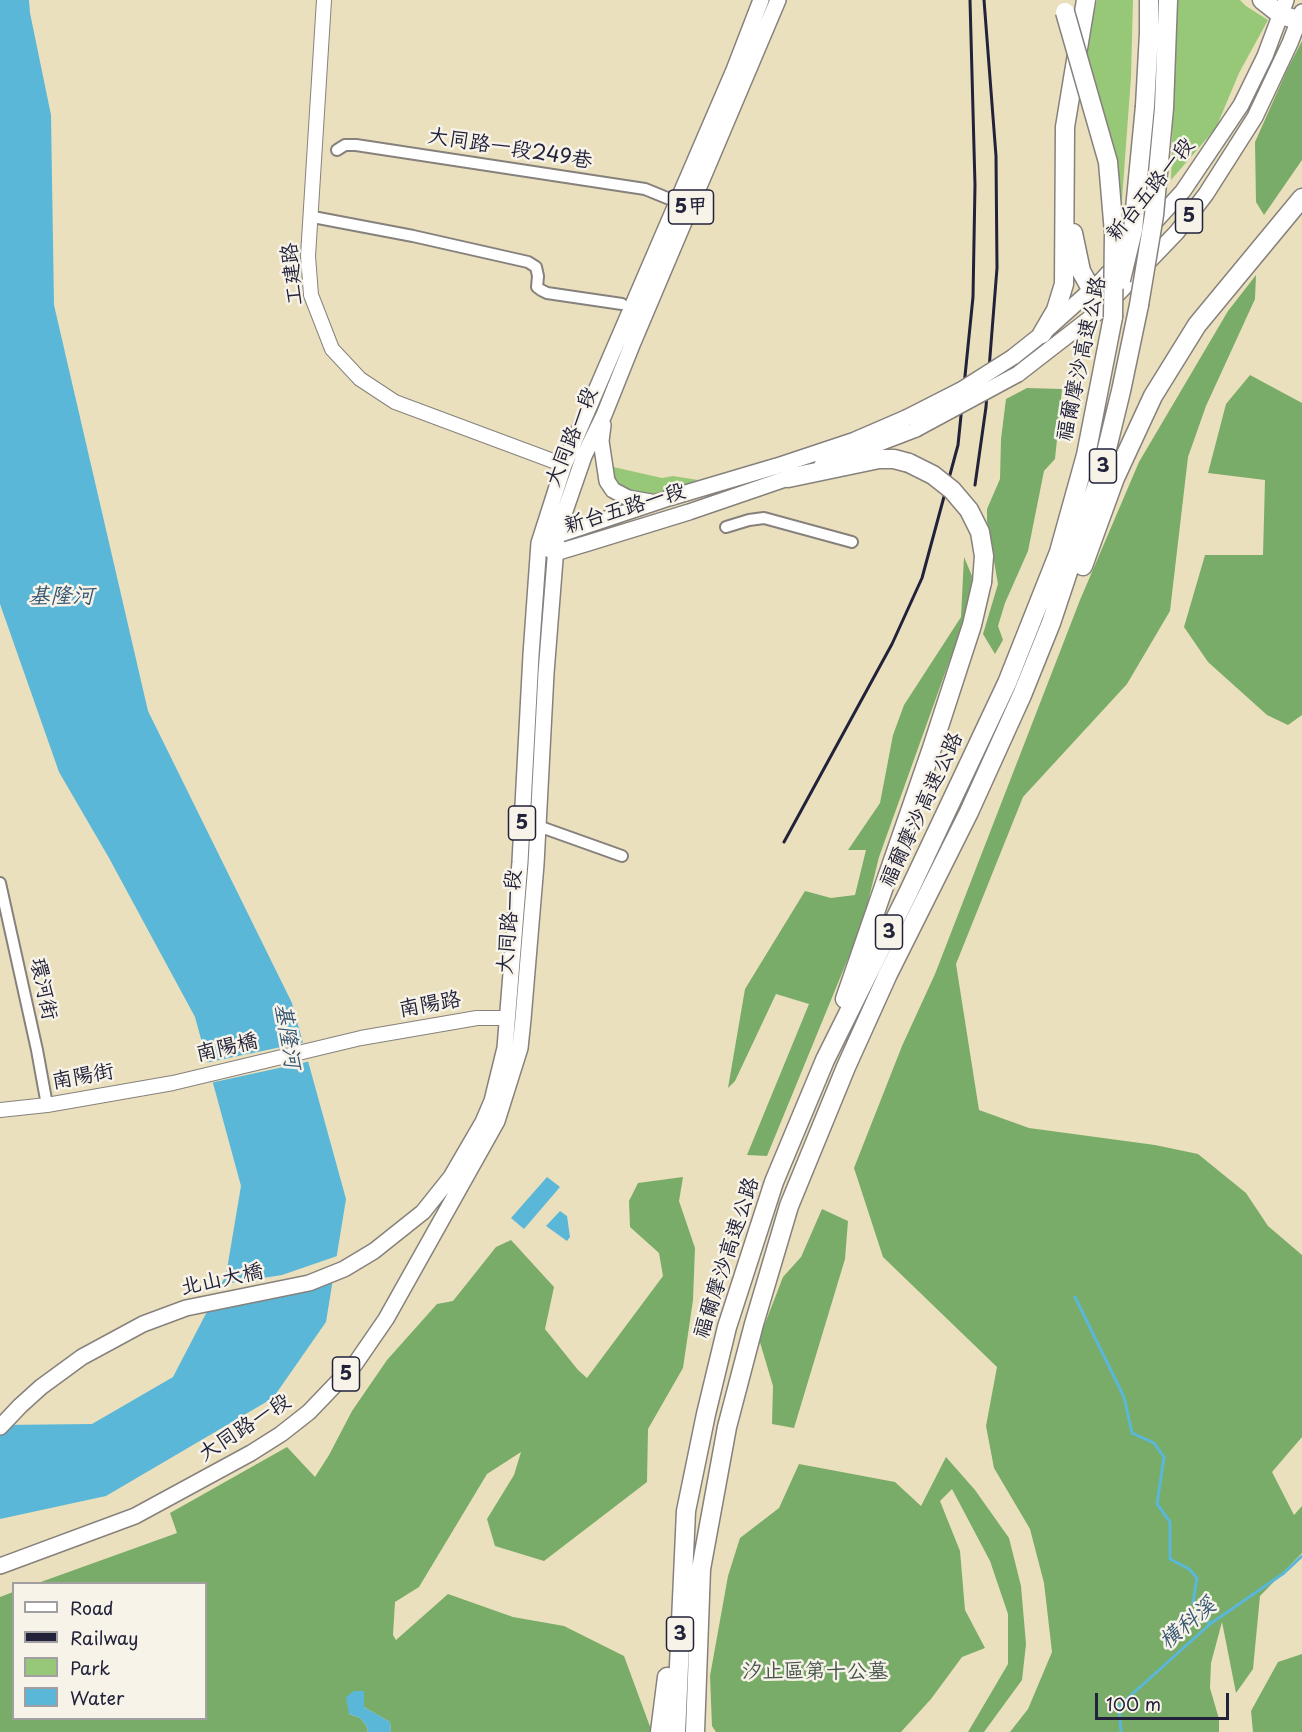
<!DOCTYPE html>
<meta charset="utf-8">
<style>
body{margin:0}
#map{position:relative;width:1302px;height:1732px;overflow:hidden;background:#ebe0bd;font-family:"Playpen Sans",sans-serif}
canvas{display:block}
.legend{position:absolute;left:12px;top:1582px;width:195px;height:138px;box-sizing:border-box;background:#f7f3e8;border:2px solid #a29fa3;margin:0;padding:8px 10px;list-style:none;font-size:18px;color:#22223b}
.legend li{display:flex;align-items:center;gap:12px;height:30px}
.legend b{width:30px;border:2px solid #a29fa3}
.scale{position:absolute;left:1095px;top:1693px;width:134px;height:27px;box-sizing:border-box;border:3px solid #22223b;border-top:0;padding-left:8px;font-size:18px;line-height:21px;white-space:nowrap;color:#22223b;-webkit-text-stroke:4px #f7f3e8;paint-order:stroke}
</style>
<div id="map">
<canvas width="1302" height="1732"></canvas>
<ul class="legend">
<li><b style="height:8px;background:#fff"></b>Road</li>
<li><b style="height:8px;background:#22223b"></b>Railway</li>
<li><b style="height:16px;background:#97c878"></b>Park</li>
<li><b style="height:16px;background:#5ab7d8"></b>Water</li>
</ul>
<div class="scale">100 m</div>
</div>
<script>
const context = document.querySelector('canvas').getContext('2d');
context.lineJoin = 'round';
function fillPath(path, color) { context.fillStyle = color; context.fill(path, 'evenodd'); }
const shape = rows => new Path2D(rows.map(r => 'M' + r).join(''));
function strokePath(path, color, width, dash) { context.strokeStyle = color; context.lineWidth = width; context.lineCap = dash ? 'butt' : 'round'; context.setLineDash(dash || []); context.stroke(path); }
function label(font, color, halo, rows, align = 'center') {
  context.font = font + ' "Playpen Sans","LXGW WenKai TC",sans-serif'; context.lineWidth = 5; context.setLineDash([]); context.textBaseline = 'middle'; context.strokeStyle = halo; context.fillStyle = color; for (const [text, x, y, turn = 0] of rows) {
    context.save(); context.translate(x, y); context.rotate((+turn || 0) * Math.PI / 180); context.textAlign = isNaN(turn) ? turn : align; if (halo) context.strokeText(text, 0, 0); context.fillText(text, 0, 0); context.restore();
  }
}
const green = shape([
 [1097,0,1133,0,1131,77,1121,213,1083,58],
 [1176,0,1240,0,1246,6,1268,20,1239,73,1216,128,1171,180],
 [609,466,662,478,673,476,698,480,662,493,646,496,622,488,616,481]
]);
const forest = shape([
 [1302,41,1302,160,1264,215,1256,202,1255,142,1288,68],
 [1256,275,1255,299,1206,406,1188,457,1170,611,1127,684,1023,797,956,964,979,1110,1029,1128,1155,1145,1198,1154,1246,1193,1268,1226,1302,1255,1302,1437,1272,1472,1294,1515,1302,1506,1302,1553,1260,1596,1253,1669,1236,1693,1222,1622,1211,1663,1210,1688,1219,1719,1219,1732,1010,1732,1028,1709,1052,1652,1044,1583,1030,1529,994,1468,986,1426,997,1367,883,1257,854,1168,902,1046,935,974,1080,600,1139,462,1228,311],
 [1250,375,1302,403,1302,715,1288,725,1267,715,1208,662,1184,627,1205,555,1263,555,1265,480,1208,473,1226,404],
 [1027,388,1062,389,1055,459,1044,471,1028,551,1005,603,998,626,1003,640,995,654,983,634,998,584,987,521,987,509,1000,479,1001,439,1006,399],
 [964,557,972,576,970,609,949,662,879,857,863,922,767,1156,747,1155,809,1004,776,994,735,1081,728,1088,745,989,805,891,831,898,855,895,866,850,848,850,880,803,893,735,904,705,961,617],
 [683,1177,679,1201,695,1248,693,1300,683,1368,648,1429,647,1482,544,1561,495,1546,487,1519,514,1475,521,1452,487,1474,419,1587,395,1602,393,1635,396,1640,448,1594,513,1617,564,1626,624,1656,652,1732,391,1732,390,1722,364,1707,364,1691,349,1714,360,1718,366,1725,368,1732,0,1732,0,1597,13,1592,14,1718,206,1718,206,1584,38,1583,177,1533,170,1513,287,1447,315,1477,329,1455,352,1411,387,1360,437,1304,453,1301,496,1247,511,1240,554,1287,545,1329,578,1370,587,1378,663,1276,659,1253,630,1227,629,1201,638,1183],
 [822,1209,848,1221,845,1259,794,1428,772,1424,773,1386,759,1339,783,1277,801,1257],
 [946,1457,975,1490,1009,1538,1021,1586,1026,1644,1022,1680,984,1732,968,1732,1008,1664,1008,1614,990,1561,952,1489,940,1501,960,1551,965,1610,985,1648,962,1657,931,1699,901,1732,716,1732,712,1726,710,1676,728,1576,740,1538,779,1508,799,1464,895,1482,921,1506],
 [1302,1654,1302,1732,1253,1732,1251,1711,1278,1662]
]);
const water = shape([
 [0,0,29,0,30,13,51,115,54,305,148,711,292,1003,346,1199,326,1322,273,1398,106,1496,0,1519,0,1425,92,1424,173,1377,226,1275,241,1186,195,1017,109,858,59,772,0,604],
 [547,1177,560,1187,524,1229,511,1218],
 [560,1211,567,1216,570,1237,567,1241,546,1226],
 [354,1691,364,1691,364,1707,390,1722,391,1732,368,1732,366,1725,360,1718,349,1714,346,1697]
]);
const pier = shape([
 [305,1042,311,1061,210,1083,205,1063],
 [340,1255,336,1276,205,1309,218,1285,282,1275]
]);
const stream = shape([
 [1075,1297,1124,1397,1132,1433,1154,1443,1164,1457,1157,1504,1170,1522,1170,1559,1189,1569,1197,1578,1193,1603,1210,1624],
 [1121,1732,1119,1706,1210,1624,1284,1573,1302,1556]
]);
const street = shape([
 [337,150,345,145,356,145,645,189,677,202],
 [313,217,413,236,528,262,536,267,538,276,537,287,541,290,547,293,622,304],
 [726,527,749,520,764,518,852,542],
 [538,826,622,856],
 [0,883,37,1050,47,1105]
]);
const secondary = shape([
 [324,0,308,256,311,295,332,349,360,379,395,402,564,465],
 [0,1110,47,1105,173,1083,361,1038,477,1018,507,1018]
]);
const primary = shape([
 [1013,357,1042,334,1102,280,1183,191,1241,105,1265,56,1286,0],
 [1018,374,1107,305,1177,232,1206,194,1255,117,1290,43,1302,12],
 [603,425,601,441,607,481,613,490,628,498,651,502],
 [822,465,916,429],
 [552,537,669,498,777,466,855,440,906,418],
 [547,548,555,553,585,544,689,512,797,475],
 [0,1427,20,1406,41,1387,82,1357,143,1324,186,1308,309,1283,344,1269,374,1251,423,1212,451,1177,483,1122,492,1101,505,1048,520,862,531,655,539,543,564,465,734,70,761,0],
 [0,1566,135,1516,251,1453,281,1434,309,1412,355,1364,386,1319,497,1121,520,1048,523,1019,536,864,546,673,557,534,584,456,604,415,632,345,778,0]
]);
const highway = shape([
 [1262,0,1281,15,1302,21],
 [1145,106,1149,33,1149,0],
 [1164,108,1168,0],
 [1073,233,1081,271,1091,289,1107,305],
 [1042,334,1056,310,1064,284,1065,127,1086,0],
 [788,478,879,459,894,459,909,463],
 [1083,566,1115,478,1153,396,1197,325,1302,198],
 [845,999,932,748,972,625,982,582],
 [660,1732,667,1677],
 [676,1732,686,1511,706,1414,727,1327,774,1182,825,1060,908,893,1007,683,1059,552,1086,455,1113,317],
 [695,1732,701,1569,727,1427,754,1324,789,1206,846,1067,888,974,969,812,1022,695,1051,623,1101,473,1121,391,1139,305]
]);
const rail = shape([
 [975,485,986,407,997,268,996,156,984,0],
 [784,842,892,644,922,578,958,445,973,297,975,185,970,0]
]);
const primaryBridge = shape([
 [906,418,961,390,1013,357],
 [916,429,1018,374]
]);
const highwayBridge = shape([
 [1065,12,1108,162,1114,233,1113,317],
 [1121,280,1133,230,1145,106],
 [1139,305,1154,215,1164,108],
 [909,463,933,475,952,490,969,510,980,532,984,556,982,582]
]);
const shields = [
 [691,207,45],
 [1189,216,27],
 [1103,466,27],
 [522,823,27],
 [889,932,27],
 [346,1374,27],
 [680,1634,27]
];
const shieldNames = [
 ["5甲",691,207],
 ["5",1189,216],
 ["3",1103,466],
 ["5",522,823],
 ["3",889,932],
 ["5",346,1374],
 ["3",680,1634]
];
const streetNames = [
 ["大同路一段249巷",510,149,9],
 ["新台五路一段",1151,190,-51],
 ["工建路",293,274,-96],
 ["福爾摩沙高速公路",1082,359,-78],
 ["大同路一段",572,437,-68],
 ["新台五路一段",625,509,-17],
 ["福爾摩沙高速公路",922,810,-65],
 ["大同路一段",510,922,-85],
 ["環河街",43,989,78],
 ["南陽路",430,1005,-10],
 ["南陽橋",227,1048,-13],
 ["南陽街",83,1077,-10],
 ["福爾摩沙高速公路",727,1258,-72],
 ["北山大橋",222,1280,-12],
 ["大同路一段",245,1428,-33]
];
const parkNames = [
 ["汐止區第十公墓",815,1672]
];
const waterNames = [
 ["基隆河",61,597],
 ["基隆河",287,1036,81],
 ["橫科溪",1188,1624,-40]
];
fillPath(green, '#97c878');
fillPath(forest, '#79ac68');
fillPath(water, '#5ab7d8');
fillPath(pier, '#ebe0bd');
strokePath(stream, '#5ab7d8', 3);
strokePath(street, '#86817c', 14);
strokePath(secondary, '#86817c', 16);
strokePath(primary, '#86817c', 18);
strokePath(highway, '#86817c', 21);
strokePath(street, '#fff', 10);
strokePath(secondary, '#fff', 14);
strokePath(primary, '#fff', 15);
strokePath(highway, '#fff', 18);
strokePath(rail, '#22223b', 3);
strokePath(primaryBridge, '#86817c', 18, []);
strokePath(highwayBridge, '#86817c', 21, []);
strokePath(primaryBridge, '#fff', 15);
strokePath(highwayBridge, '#fff', 18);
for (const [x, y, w] of shields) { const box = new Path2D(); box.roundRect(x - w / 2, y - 17, w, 34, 4.5); context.fillStyle = '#f7f3e8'; context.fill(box); strokePath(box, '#22223b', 1.5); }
label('bold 20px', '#22223b', null, shieldNames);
label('21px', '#22223b', '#f7f3e8', streetNames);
label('21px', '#45544d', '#f7f3e8', parkNames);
label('italic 22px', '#365672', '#f7f3e8', waterNames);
</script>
